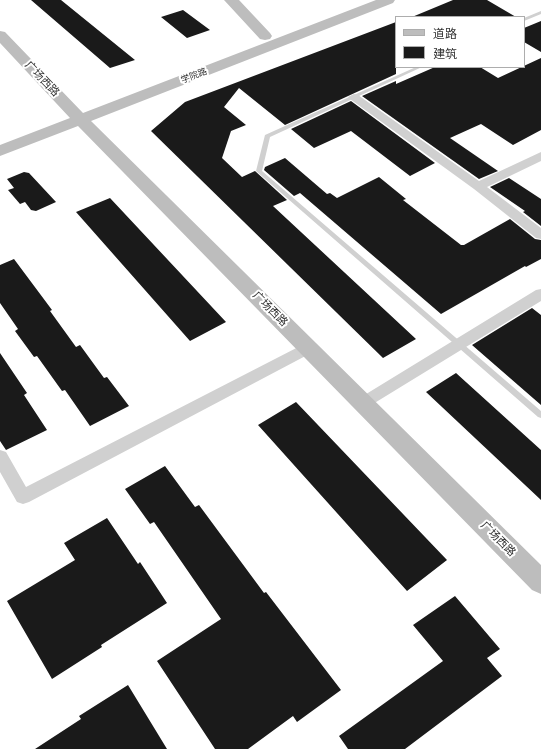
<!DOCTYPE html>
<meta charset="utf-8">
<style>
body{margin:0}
#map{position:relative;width:541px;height:749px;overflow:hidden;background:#fff;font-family:"PT Sans","Noto Sans SC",sans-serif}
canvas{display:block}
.legend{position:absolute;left:395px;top:16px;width:130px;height:52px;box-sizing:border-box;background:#fff;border:1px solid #adadad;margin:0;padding:5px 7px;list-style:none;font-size:12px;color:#333}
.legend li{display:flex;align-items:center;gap:8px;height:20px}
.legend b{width:20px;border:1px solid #adadad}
</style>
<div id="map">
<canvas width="541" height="749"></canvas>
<ul class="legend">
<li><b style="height:5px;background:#bdbdbd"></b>道路</li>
<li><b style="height:11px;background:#1a1a1a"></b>建筑</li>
</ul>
</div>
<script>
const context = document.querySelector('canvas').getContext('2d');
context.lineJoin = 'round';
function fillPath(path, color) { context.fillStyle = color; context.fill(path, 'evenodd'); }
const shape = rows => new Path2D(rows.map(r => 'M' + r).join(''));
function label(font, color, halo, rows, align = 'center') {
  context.font = font + ' "PT Sans","Noto Sans SC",sans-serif'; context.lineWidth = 4; context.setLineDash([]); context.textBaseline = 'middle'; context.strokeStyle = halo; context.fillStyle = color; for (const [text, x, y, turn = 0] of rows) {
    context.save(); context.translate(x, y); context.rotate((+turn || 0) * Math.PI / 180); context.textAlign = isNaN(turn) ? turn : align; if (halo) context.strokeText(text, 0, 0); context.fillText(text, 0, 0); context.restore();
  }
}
const building = shape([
 [31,0,61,0,135,60,110,68],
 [453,0,487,0,516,17,412,17],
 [183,10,210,30,187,38,161,17],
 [541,21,541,52,524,42,524,28],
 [396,22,396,74,285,125,239,88,224,107,246,125,231,131,222,158,242,177,255,171,287,200,273,206,416,339,383,358,151,131,185,102],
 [541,58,541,130,513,145,481,124,450,138,498,171,479,179,362,96,396,81,396,84,435,67,480,67,498,78],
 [351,101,435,163,410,176,351,131,314,148,291,129],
 [285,158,327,194,330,193,337,198,379,177,406,199,403,200,461,245,464,245,510,219,535,239,541,240,541,259,526,267,525,266,441,314,300,193,294,196,264,170,265,167],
 [24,172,29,173,56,202,36,211,31,210,25,202,20,204,8,190,14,188,7,179],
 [509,178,541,199,541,226,523,212,525,211,490,187],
 [110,198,226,322,190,341,76,212],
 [14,259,52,310,50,311,76,347,80,345,104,378,107,377,129,406,90,426,65,390,62,391,37,356,34,357,15,331,18,329,0,303,0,265],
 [532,308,541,315,541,405,472,345],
 [0,353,27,393,24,395,47,430,6,450,0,441],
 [456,373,541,450,541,500,426,392],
 [296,402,447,560,407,591,258,425],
 [165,466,195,507,199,505,264,593,266,592,341,690,297,722,293,716,248,749,215,749,157,661,221,619,154,522,150,524,125,489],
 [107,518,138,564,140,562,167,603,101,645,102,647,52,679,7,601,75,560,64,543],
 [455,596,500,649,487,658,502,676,405,749,348,749,339,736,443,661,413,625],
 [128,685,167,749,35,749,81,719,79,716]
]);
const lane = shape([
 [541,11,541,14,524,21,524,18,541,11],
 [416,67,422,67,270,137,262,171,541,411,541,418,538,417,256,171,265,135,416,67]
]);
const street = shape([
 [354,94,358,95,479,181,541,152,541,161,487,187,541,228,541,239,536,238,474,189,350,99,348,97,354,94],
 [541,289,541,301,368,407,363,409,358,407,355,403,358,399,536,290,541,289],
 [308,342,313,344,315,348,313,352,29,502,23,504,17,502,0,472,0,450,6,452,26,487,308,342]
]);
const secondary = shape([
 [224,0,239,0,270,33,272,36,270,39,265,40,260,39,224,0],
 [376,0,395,0,393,3,91,121,541,565,541,594,532,590,78,126,0,156,0,145,70,118,0,43,0,31,5,32,83,113,376,0]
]);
const farStreetnames = [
 ["学院路",194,76,-21]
];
const streetNames = [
 ["广场西路",42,79,46],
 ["广场西路",270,309,45],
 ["广场西路",498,539,45]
];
fillPath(building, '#1a1a1a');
fillPath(lane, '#d0d0d0');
fillPath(street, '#d0d0d0');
fillPath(secondary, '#bdbdbd');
label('9px', '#333', '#fff', farStreetnames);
label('11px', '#333', '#fff', streetNames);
</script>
